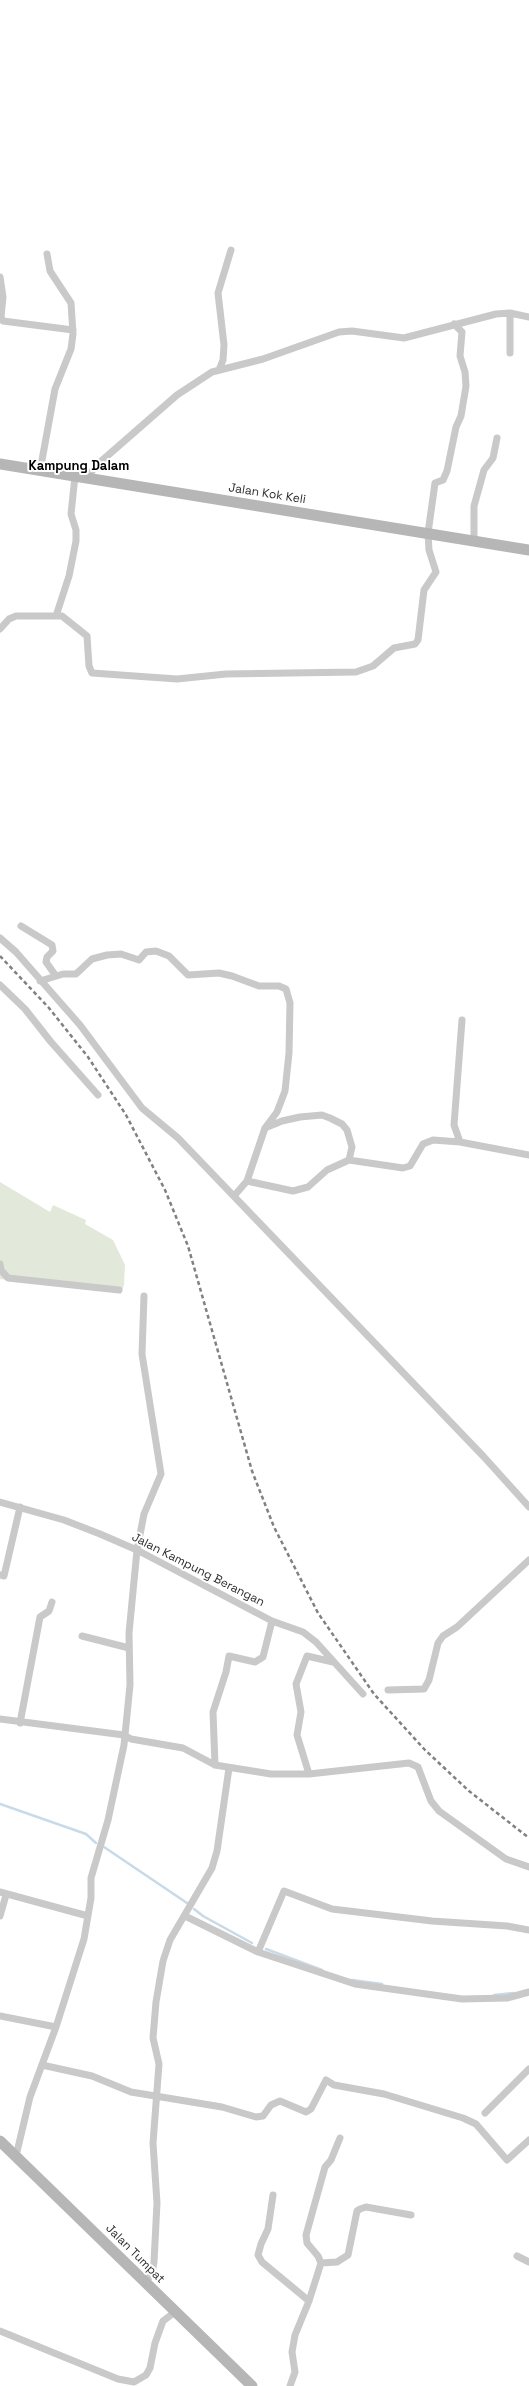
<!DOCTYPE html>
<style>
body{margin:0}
canvas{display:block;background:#fff}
</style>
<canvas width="529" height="2386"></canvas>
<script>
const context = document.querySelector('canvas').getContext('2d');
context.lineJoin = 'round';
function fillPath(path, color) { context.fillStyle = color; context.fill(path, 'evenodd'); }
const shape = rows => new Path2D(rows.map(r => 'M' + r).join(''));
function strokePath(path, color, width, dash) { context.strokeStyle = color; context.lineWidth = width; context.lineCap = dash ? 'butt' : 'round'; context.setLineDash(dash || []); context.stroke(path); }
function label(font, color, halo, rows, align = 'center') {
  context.font = font + ' "Space Grotesk",sans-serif'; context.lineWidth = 4; context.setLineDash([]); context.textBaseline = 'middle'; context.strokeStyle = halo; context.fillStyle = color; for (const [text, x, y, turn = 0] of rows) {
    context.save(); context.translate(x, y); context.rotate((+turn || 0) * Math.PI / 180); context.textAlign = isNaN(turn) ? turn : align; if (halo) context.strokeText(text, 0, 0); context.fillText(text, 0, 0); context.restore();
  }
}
const green = shape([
 [0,1182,50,1212,53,1205,86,1220,85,1224,113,1240,125,1265,124,1285,121,1293,0,1279]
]);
const stream = shape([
 [0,1804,86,1834,96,1843],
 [104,1847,187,1903],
 [194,1909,203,1916,252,1943],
 [266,1949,322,1970],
 [352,1980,382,1984],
 [494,1995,513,1993]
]);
const street = shape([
 [0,277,3,297,1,317,3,321,73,330],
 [510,353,510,313],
 [219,370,223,360,224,345,218,293,231,250],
 [40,471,55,389,71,349,73,334,71,303,50,271,47,254],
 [87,477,98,464,177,395,212,372,263,359,339,332,352,331,404,338,496,314,510,313,529,317],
 [474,542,474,506,484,470,493,458,497,438],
 [56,616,69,576,76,541,76,530,71,514,75,476],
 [0,629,9,619,16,616,62,616,87,636,89,666,92,673,177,679,226,674,356,672,373,666,394,648,415,644,418,640,424,590,436,572,429,550,428,533,435,483,443,480,447,471,456,427,461,416,466,386,465,372,460,356,462,332,454,324],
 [21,926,52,945,53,951,47,957,46,962,56,976],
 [0,938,16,952,80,1025,142,1108,178,1138,484,1457,529,1507],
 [40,981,63,974,76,974,92,959,107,955,121,954,139,960,146,952,156,951,169,956,188,975,219,973,232,976,259,986,279,986,286,989,290,1003,289,1053,285,1091,277,1112,265,1128,247,1181,234,1196],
 [0,985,25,1009,51,1042,98,1095],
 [265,1128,282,1121,300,1117,322,1115,330,1118,342,1124,347,1130,352,1147,349,1160],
 [460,1142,454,1125,462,1020],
 [247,1181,293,1191,308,1187,327,1170,349,1160,403,1168,410,1166,423,1144,433,1140,460,1142,529,1155],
 [0,1264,1,1270,8,1278,119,1290],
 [0,1502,64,1520,100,1534,137,1550,272,1621,303,1632,316,1642,363,1694],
 [0,1575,4,1576,20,1507],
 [82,1636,129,1648],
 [388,1690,424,1689,429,1680,438,1643,443,1636,457,1627,529,1560],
 [0,1719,124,1735,131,1739,183,1748,215,1765,271,1774,309,1774,409,1763,418,1767,431,1801,439,1811,506,1859,529,1867],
 [20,1723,40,1617,49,1611,52,1602],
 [215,1765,213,1712,226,1672,229,1656,255,1662,263,1657,272,1621],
 [309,1774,297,1735,301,1712,296,1684,307,1656,333,1662],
 [0,1892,88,1916],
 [0,1916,6,1895],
 [185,1916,258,1952,355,1984,462,1999,507,1998,529,1992],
 [258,1952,284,1891,332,1909,432,1921,507,1926,529,1930],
 [0,2016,56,2027],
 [42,2065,92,2076,131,2092,222,2107,256,2117,263,2116,271,2105,280,2101,306,2112,311,2109,326,2080,334,2085,384,2094,463,2118,476,2124,507,2160,529,2140],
 [485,2113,529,2069],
 [16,2156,30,2097,56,2027,84,1939,91,1898,91,1878,108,1820,124,1745,130,1685,129,1633,137,1550,144,1514,161,1474,142,1354,144,1296],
 [273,2195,268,2229,261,2244,258,2255,262,2262,309,2301,295,2335,292,2352,295,2372,290,2386],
 [517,2256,529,2262],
 [321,2263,337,2262,348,2255,357,2211,360,2209,366,2207,411,2215],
 [145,2283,152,2273,154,2262,157,2203,153,2143,159,2064,153,2038,156,2002,163,1961,170,1940,212,1868,217,1851,229,1768],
 [309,2301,321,2263,318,2256,307,2243,306,2235,325,2167,331,2160,340,2138],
 [0,2331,118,2379,134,2382,146,2375,150,2368,155,2343,163,2321,175,2312]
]);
const secondary = shape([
 [0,464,529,550],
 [0,2141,252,2386]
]);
const rail = shape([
 [0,956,49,1008,88,1057,126,1115,165,1190,188,1246,252,1471,274,1527,318,1613,374,1694,425,1750,469,1791,529,1838]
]);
const streetNames = [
 ["Jalan Kok Keli",267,494,9],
 ["Jalan Kampung Berangan",198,1570,27],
 ["Jalan Tumpat",135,2254,45]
];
const neighbourhoodNames = [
 ["Kampung Dalam",79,466]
];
fillPath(green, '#e2e9db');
strokePath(stream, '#c8dae8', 2.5);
strokePath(street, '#c9c9c9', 7);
strokePath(secondary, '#b6b6b6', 11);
strokePath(rail, '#818181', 2.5, [4, 3]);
label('12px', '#2c2c2c', '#fff', streetNames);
label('bold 13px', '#000', '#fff', neighbourhoodNames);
</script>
